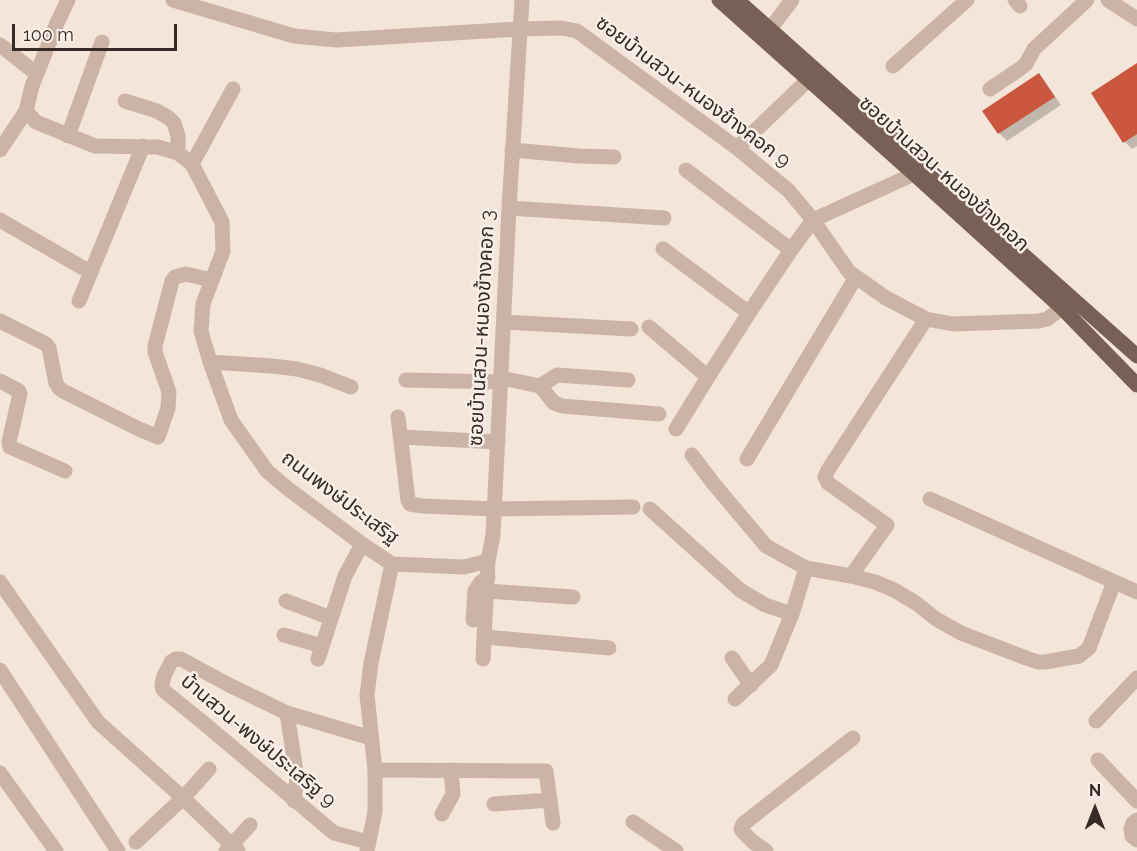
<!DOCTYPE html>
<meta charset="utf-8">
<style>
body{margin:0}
#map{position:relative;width:1137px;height:851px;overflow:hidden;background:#f3e5d9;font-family:Raleway,sans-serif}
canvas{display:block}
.north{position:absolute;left:1065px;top:779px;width:60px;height:60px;-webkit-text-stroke:4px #faefe6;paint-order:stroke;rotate:0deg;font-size:16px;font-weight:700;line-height:24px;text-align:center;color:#362a27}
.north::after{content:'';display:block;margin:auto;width:21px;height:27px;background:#362a27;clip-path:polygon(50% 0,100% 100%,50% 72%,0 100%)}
.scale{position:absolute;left:12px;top:24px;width:165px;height:27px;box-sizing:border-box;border:3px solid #362a27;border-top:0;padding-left:8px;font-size:18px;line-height:21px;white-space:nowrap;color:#362a27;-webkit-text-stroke:4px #faefe6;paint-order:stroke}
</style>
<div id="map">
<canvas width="1137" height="851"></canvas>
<div class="north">N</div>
<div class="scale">100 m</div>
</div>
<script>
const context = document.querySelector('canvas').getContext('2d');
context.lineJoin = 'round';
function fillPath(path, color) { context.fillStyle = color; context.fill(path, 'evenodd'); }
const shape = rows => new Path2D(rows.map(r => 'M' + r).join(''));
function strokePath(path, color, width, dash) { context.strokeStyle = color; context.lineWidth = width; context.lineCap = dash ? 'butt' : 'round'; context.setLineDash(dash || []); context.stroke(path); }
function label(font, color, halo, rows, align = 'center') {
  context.font = font + ' Raleway,"Noto Sans Thai",sans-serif'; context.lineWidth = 5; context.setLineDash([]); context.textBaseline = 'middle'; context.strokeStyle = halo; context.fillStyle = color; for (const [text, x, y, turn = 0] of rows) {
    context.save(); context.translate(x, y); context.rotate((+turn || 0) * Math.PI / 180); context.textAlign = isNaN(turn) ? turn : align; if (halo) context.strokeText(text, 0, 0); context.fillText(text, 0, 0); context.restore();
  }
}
const shadow = shape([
 [1137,65,1137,146,1132,149,1125,142],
 [1039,75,1046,83,1061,105,1007,141,999,133,985,111]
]);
const building = shape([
 [1137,63,1137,134,1123,143,1091,93],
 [1039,73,1055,97,998,134,982,111]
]);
const minor = shape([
 [173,0,294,36,336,40,520,29,561,28,577,31,737,148,789,191,813,220,849,272,886,298,926,319,953,324,1039,321,1047,319,1062,308],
 [1015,0,1020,6],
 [1108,0,1137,19],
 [770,29,792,0],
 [0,45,37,74],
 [893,66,967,0],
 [990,89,1021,68,1026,64,1034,49,1087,0],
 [125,101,157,111,169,118,174,123,178,136,178,153],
 [26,111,36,122,95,146,158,147,178,153,192,164,222,222,223,251,203,304,201,331,210,362,231,420,267,471,287,488,362,544,392,564],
 [68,136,102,42],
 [737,148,808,80],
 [0,150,26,111,32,86,57,23,68,0],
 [512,150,579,156,614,157],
 [192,164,233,89],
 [686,170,791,250],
 [509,208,664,218],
 [0,220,83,268],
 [663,249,749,313],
 [79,301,143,146],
 [0,321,46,344,49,348,56,383,59,388,63,391,139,429,158,437,168,408,169,392,155,352,155,346,172,281,175,277,186,274,212,280],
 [504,322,631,329],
 [649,327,708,377],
 [210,362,272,366,297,369,320,375,351,387],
 [501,378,540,386,554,403,562,406,659,414],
 [406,380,501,382],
 [0,381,19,391,20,394,9,442,10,447,65,471],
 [540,386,557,375,628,380],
 [398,417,408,500,410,504,422,506,494,509,633,507],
 [676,429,708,377,749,313,791,250,813,220,914,174,923,167],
 [400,437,498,442],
 [692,455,713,483,766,546,806,568,851,576,887,525,828,483,825,477,828,470,926,319],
 [747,459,856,277],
 [930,499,1137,592],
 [650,509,740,590,765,605,792,614],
 [392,564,464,567,488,561],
 [851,576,875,582,894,590,916,603,936,619,961,633,1026,658,1038,662,1045,662,1079,656,1089,648,1114,582],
 [0,582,98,722,183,798,238,851],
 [487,591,573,597],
 [286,601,331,618],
 [473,620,475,591,481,582,488,577],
 [284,635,322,646],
 [485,637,609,648],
 [732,658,751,685],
 [318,659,345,576,362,544],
 [483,659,488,561,493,535,509,208,522,0],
 [0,670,118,851],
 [735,699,771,665,792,614,806,568],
 [287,713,297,778,294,801],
 [1096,721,1137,678],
 [1098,760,1137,801],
 [375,770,546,771,553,823],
 [0,773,56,851],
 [494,804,550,800],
 [442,814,453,794,451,770],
 [1137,820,1133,823,1131,829,1132,836,1137,840],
 [633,822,676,851],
 [136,842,183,798,209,769],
 [368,842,334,833,206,725,163,690,162,685,164,676,171,662,176,659,181,659,229,685,287,713,371,738],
 [226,851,250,825],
 [367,851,375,812,375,770,367,695,371,663,392,564],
 [766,851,753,842,743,832,741,829,743,824,853,738]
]);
const major = shape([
 [719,0,914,174,1062,308,1137,385],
 [737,0,1137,356]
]);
const streetNames = [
 ["ซอยบ้านสวน-หนองข้างคอก 9",693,92,37],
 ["ซอยบ้านสวน-หนองข้างคอก",944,174,42],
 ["ซอยบ้านสวน-หนองข้างคอก 3",482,328,-87],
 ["ถนนพงษ์ประเสริฐ",340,498,37],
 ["บ้านสวน-พงษ์ประเสริฐ 9",258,741,40]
];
fillPath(shadow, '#0003');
fillPath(building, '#cb573f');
strokePath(minor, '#cbb4a5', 15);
strokePath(major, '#796057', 15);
label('20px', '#362a27', '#faefe6', streetNames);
</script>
